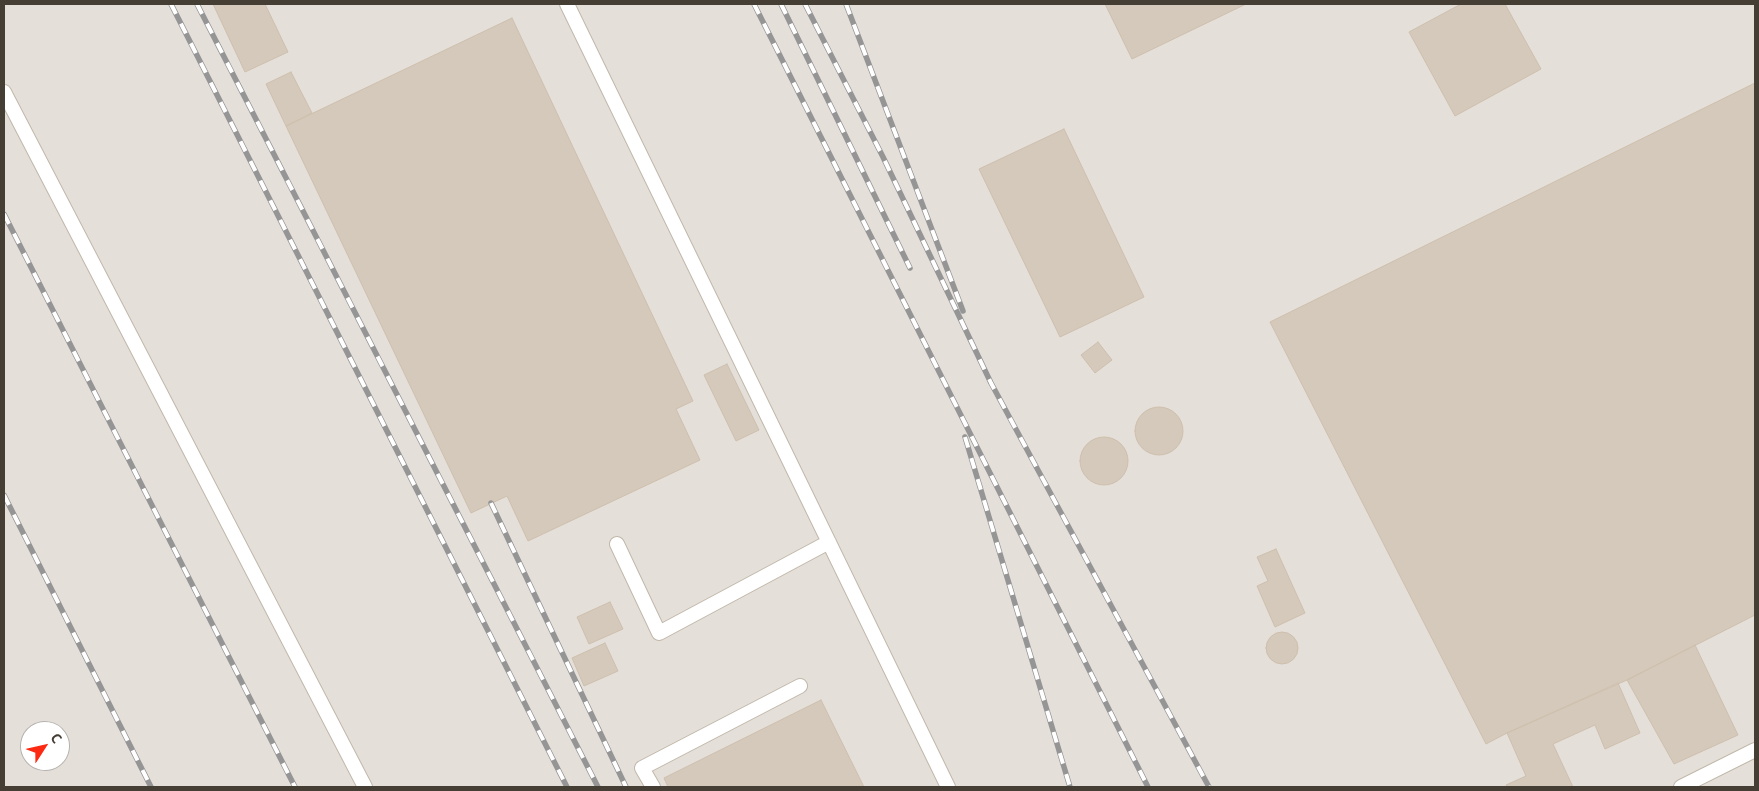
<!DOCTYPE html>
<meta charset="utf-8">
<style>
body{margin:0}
#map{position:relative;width:1759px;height:791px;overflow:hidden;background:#f3eee5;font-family:"PT Sans",sans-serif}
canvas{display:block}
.frame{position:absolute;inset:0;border:5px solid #453e34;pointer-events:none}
.north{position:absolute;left:20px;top:721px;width:50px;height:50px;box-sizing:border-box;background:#fff;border:1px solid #b5b2ae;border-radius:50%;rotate:55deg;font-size:14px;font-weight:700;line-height:20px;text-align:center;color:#453e34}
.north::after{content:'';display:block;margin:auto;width:18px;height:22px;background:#fc2a12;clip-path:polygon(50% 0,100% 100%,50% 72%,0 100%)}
</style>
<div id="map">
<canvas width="1759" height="791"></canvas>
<div class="frame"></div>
<div class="north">С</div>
</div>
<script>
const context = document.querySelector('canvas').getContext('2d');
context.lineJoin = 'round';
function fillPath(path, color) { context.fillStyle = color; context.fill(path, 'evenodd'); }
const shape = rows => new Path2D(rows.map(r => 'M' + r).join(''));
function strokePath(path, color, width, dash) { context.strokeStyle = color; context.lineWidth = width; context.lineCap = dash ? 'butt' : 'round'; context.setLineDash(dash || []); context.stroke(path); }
const industrial = shape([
 [4,4,1755,4,1755,787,4,787],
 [30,731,60,731,60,761,30,761]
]);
const building = shape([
 [213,4,265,4,288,52,245,72,213,4],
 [1105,4,1246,4,1132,59,1105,4],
 [1461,4,1505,4,1541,69,1455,116,1409,32,1461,4],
 [512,18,693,401,676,409,700,460,528,541,507,496,471,513,286,126,512,18],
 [291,72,312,113,286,126,266,84,291,72],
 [1755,83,1755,615,1627,680,1507,733,1486,744,1270,322,1755,83],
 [1064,129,1144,297,1060,337,979,169,1064,129],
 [1098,342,1112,360,1095,373,1081,355,1098,342],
 [727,364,759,430,736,441,704,375,727,364],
 '1135 431a24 24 0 1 1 48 0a24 24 0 1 1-48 0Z',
 '1080 461a24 24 0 1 1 48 0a24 24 0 1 1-48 0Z',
 [1276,549,1305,613,1275,627,1257,586,1268,581,1257,557,1276,549],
 [610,602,623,629,589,644,577,617,610,602],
 '1266 648a16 16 0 1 1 32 0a16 16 0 1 1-32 0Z',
 [605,643,618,671,584,686,572,658,605,643],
 [1695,645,1738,735,1674,764,1627,680,1695,645],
 [1618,683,1640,733,1605,749,1595,725,1553,744,1573,787,1507,787,1506,785,1526,776,1507,733,1618,683],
 [821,700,864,787,668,787,664,778,821,700]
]);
const lane = shape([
 [567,4,948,787],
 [4,92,365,787],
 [617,544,659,633,829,542],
 [653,787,642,768,800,686],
 [1681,787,1755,750]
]);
const rail = shape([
 [171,4,567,787],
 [197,4,598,787],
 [754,4,1148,787],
 [781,4,910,268],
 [805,4,883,157,991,383,1209,787],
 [846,4,963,311],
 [4,214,295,787],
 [965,437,1070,787],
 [4,495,151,787],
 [491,503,626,787]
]);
fillPath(industrial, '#e5dfda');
fillPath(building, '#d4c9ba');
strokePath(building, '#cfc0ad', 1);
strokePath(lane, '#c1b8aa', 16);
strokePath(lane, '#fff', 14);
strokePath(rail, '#959595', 5.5);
strokePath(rail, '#fff', 4, [11]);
</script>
